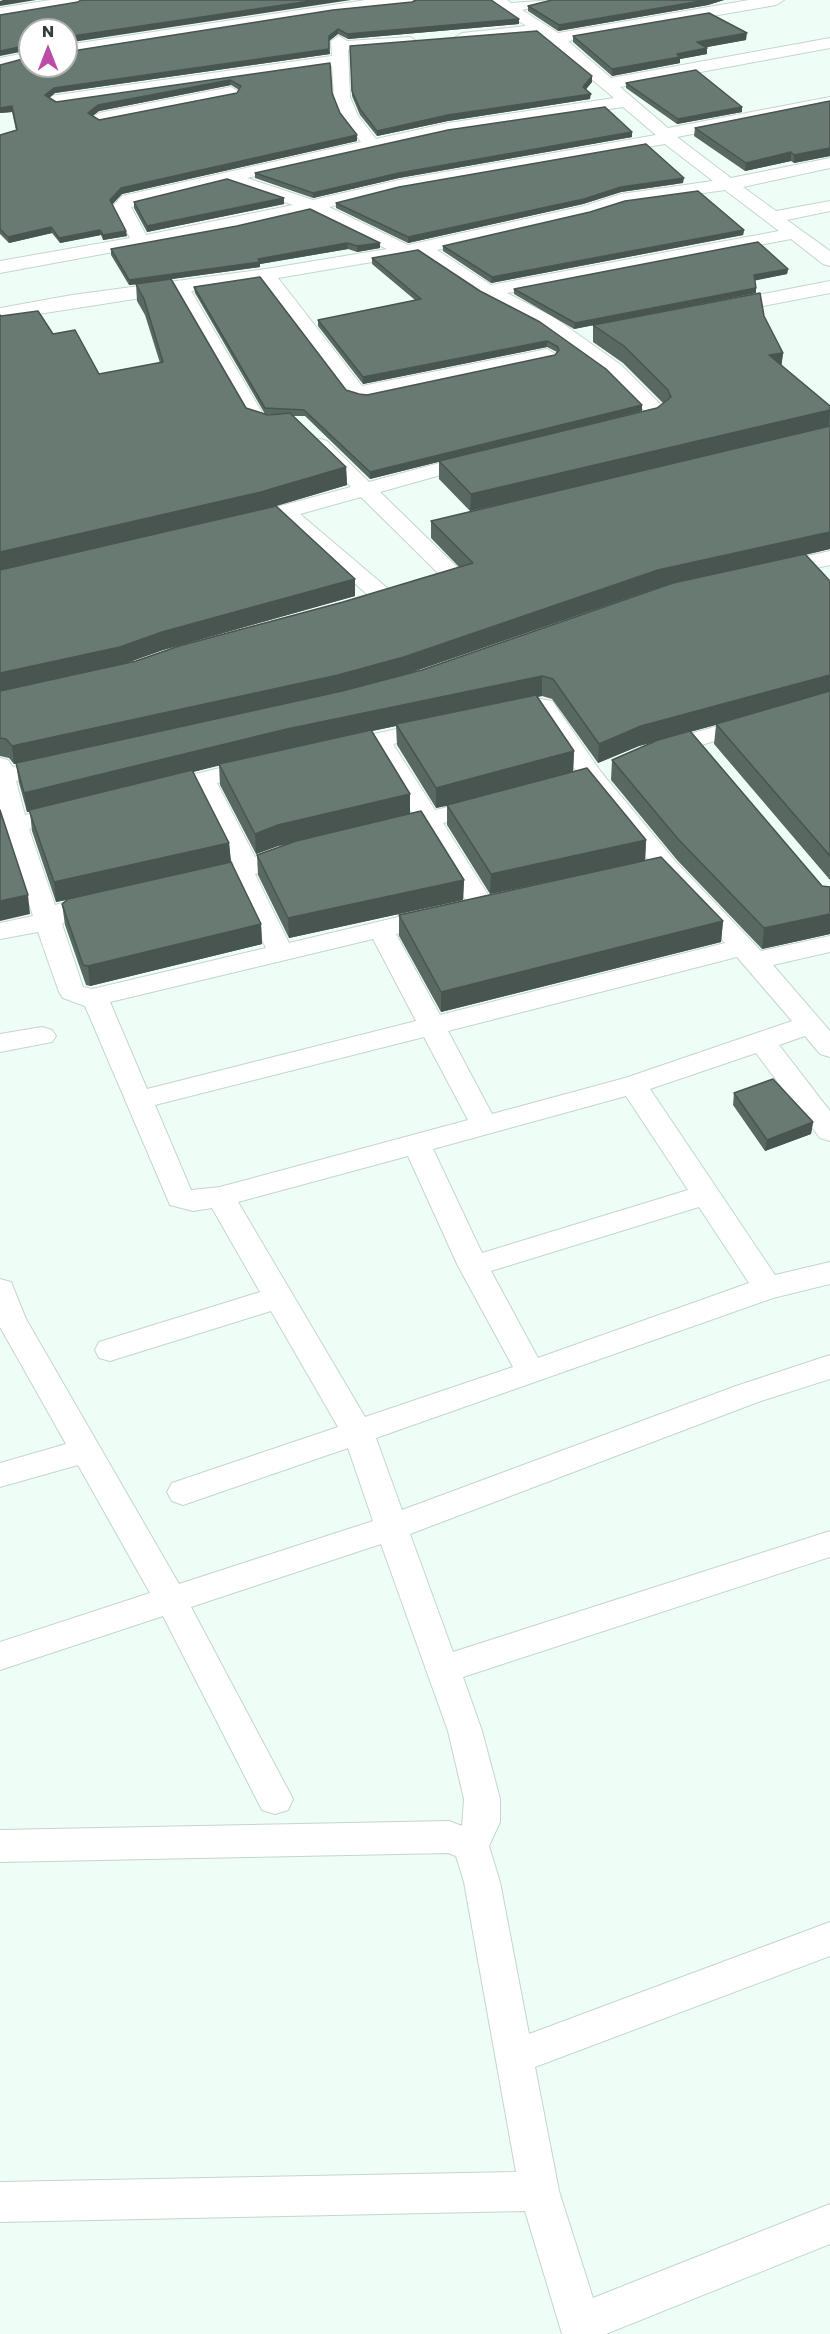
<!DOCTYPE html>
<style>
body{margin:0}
#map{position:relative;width:830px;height:2334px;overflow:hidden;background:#eefef7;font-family:Poppins,sans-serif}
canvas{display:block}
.north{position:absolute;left:18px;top:18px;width:60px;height:60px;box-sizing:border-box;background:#fff;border:2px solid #aeb1b0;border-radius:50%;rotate:0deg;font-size:16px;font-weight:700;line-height:24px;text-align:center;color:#353d3a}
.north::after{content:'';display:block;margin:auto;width:21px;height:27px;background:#bd4ca9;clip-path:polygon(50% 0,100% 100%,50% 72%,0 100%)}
</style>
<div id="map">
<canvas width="830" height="2334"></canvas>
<div class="north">N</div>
</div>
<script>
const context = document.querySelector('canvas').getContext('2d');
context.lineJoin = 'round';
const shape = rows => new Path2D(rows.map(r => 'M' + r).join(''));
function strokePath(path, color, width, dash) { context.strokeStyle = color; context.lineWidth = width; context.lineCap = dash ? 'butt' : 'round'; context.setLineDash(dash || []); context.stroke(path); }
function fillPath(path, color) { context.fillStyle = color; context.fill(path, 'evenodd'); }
const street = shape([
 [50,0,86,0,78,5,0,18,0,8,50,0],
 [366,0,420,0,412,5,333,13,66,55,66,45,366,0],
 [488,0,507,0,511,3,554,0,551,3,522,10,558,33,749,0,784,0,776,5,568,41,611,78,830,38,830,48,620,87,668,128,830,97,830,107,677,137,731,178,830,158,830,168,743,187,776,211,830,201,830,211,787,220,830,251,830,266,823,264,791,239,507,293,555,318,621,365,665,409,668,413,665,417,648,425,627,430,620,428,617,424,620,420,646,412,607,373,541,326,481,295,419,254,278,278,362,386,547,349,557,355,554,359,367,399,359,398,348,395,261,281,191,291,264,416,287,419,290,423,287,427,280,429,261,430,254,428,246,420,173,293,0,320,0,308,72,295,266,269,387,249,310,212,237,229,0,273,0,261,130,238,113,206,122,196,361,142,342,117,334,97,332,66,56,105,48,100,50,96,332,56,331,41,339,36,347,41,410,37,418,42,410,47,348,50,350,97,358,116,376,139,448,123,614,98,538,34,456,41,454,38,462,33,526,26,488,0],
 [623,107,656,135,399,180,313,200,247,178,448,133,623,107],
 [665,144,713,181,621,194,584,206,408,245,329,207,399,190,665,144],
 [227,183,293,205,146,235,131,207,227,183],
 [725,190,779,231,491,285,437,250,589,215,624,204,725,190],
 [30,52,30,62,0,68,0,58,30,52],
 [231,87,239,92,237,96,99,123,91,118,99,113,231,87],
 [830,281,830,293,722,314,713,308,722,302,830,281],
 [320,439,327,441,369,482,477,453,484,455,487,459,484,463,380,492,458,568,461,573,457,583,421,593,413,591,410,586,413,581,439,574,361,497,300,514,392,592,395,597,392,602,376,602,281,519,247,528,239,527,236,522,239,517,351,487,310,445,313,441,320,439],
 [830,551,830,565,775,577,767,575,764,570,767,565,830,551],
 [534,698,552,701,601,772,675,861,761,951,830,936,830,952,773,965,830,1031,830,1057,820,1054,805,1036,779,1045,830,1111,830,1141,820,1138,756,1053,650,1089,775,1275,830,1262,830,1284,773,1298,376,1438,402,1510,736,1386,830,1355,830,1379,758,1402,410,1534,453,1652,830,1531,830,1557,463,1677,482,1731,500,1799,500,1822,489,1846,500,1882,529,2034,830,1922,830,1956,535,2067,559,2191,593,2298,830,2204,830,2244,606,2334,562,2334,525,2211,0,2222,0,2182,516,2172,464,1882,456,1856,448,1853,0,1862,0,1830,449,1821,462,1826,464,1799,448,1731,381,1544,191,1607,293,1799,288,1810,275,1814,262,1810,163,1616,0,1670,0,1642,150,1593,78,1465,0,1487,0,1463,66,1444,0,1327,0,1279,11,1282,26,1319,179,1584,373,1521,348,1448,183,1505,172,1501,167,1492,172,1483,338,1427,271,1311,110,1361,99,1358,95,1350,99,1342,260,1292,212,1208,193,1211,170,1205,85,1006,63,998,59,992,38,932,0,939,0,923,33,916,0,814,0,758,8,760,13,767,54,758,62,760,66,765,62,770,16,781,25,815,68,805,77,807,80,812,77,817,29,829,55,905,100,893,109,895,113,901,109,907,69,918,62,924,83,987,92,989,266,948,233,880,198,888,189,886,185,880,189,874,234,865,196,788,159,797,150,795,147,790,150,785,257,759,265,761,269,766,265,771,217,783,255,857,294,843,303,846,306,851,303,856,255,874,289,943,436,908,445,910,449,916,445,922,396,934,440,1015,725,943,657,871,583,782,537,712,505,718,497,716,493,711,497,706,534,698],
 [373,939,416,1021,147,1089,110,1002,373,939],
 [737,957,792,1021,625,1078,492,1114,448,1031,737,957],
 [424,1037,468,1120,220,1187,191,1190,155,1105,424,1037],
 [626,1096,688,1190,482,1253,433,1149,626,1096],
 [408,1156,458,1266,513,1367,365,1417,238,1202,408,1156],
 [699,1207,749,1283,538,1358,491,1271,699,1207],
 [753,716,761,718,765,723,761,728,659,757,651,755,647,750,651,745,753,716],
 [433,721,441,723,445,728,441,733,393,744,435,810,484,799,493,801,496,806,493,811,443,823,495,906,491,912,482,914,473,912,422,829,389,836,380,834,377,829,380,824,414,816,372,748,341,755,333,753,329,748,333,743,433,721],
 [42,1027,52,1030,56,1036,52,1042,0,1052,0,1034,42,1027]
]);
const wall = shape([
 [552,0,724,0,708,5,558,31,528,11,528,6],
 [333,10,519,24,348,39,338,34,329,41,330,54,55,93,49,98,56,102,330,63,332,93,340,113,357,141,122,194,112,204,127,236,103,240,101,235,60,243,52,233,9,243,0,234,0,135,16,130,12,112,0,113,0,65],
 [231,85,239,90,237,93,99,120,92,116,99,111],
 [573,36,746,40,706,47,707,48,707,54,680,59,680,63,612,76,573,42],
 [350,46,592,82,586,89,590,99,448,121,377,136,360,115,352,96],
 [626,83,742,112,677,124,626,88],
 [830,101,830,156,794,163,791,161,745,171,694,136,695,128],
 [632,132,632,137,399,178,313,198,255,178,255,173],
 [683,183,621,192,583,204,408,243,336,208,336,203],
 [284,198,284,204,147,232,134,208,134,202],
 [310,209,380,243,380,248,357,252,348,249,260,264,260,267,171,279,246,408,268,415,274,414,265,414,195,293,194,287,260,277,346,390,359,394,367,395,555,355,557,352,547,347,363,384,318,326,318,320,415,300,372,264,372,258,418,250,480,291,540,322,606,369,642,405,642,411,370,479,305,416,292,416,346,467,347,485,273,507,276,506,355,579,355,596,163,650,126,663,136,661,179,646,343,602,459,567,431,538,431,521,532,497,470,511,439,479,439,461,657,408,663,403,623,363,593,342,593,325,760,293,764,316,783,353,781,366,830,406,830,549,805,555,830,581,830,880,714,744,716,725,690,732,822,886,830,887,830,934,762,949,677,860,611,780,612,760,654,742,639,746,598,763,552,699,542,696,537,697,574,751,573,772,526,784,587,768,646,840,645,861,661,857,723,921,721,942,441,1012,399,936,399,915,627,865,490,894,447,825,447,806,436,808,397,745,396,726,371,731,410,794,410,814,421,811,464,880,463,900,289,938,258,875,257,855,288,844,278,846,256,854,220,785,219,765,193,772,229,843,231,862,261,924,262,944,90,986,86,985,65,925,62,904,67,900,56,902,32,831,30,812,27,812,19,783,16,764,14,764,9,758,0,756,0,315,1,316,38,311,53,334,75,330,99,374,160,363,145,315,137,301,136,284,139,284,129,285,111,255,111,249,237,226],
 [666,586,422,670,409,673,657,588],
 [744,230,743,235,491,283,443,251,443,246],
 [788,269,787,274,755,280,756,293,574,329,514,294,514,289],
 [734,1093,813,1122,811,1134,765,1151,733,1105]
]);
const shadedWall = shape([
 [3,0,36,0,0,6,0,1],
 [317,0,351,0,66,43,66,37],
 [707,0,724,0,708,5,558,31,559,25],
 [519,19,519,24,348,39,347,34],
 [338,29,338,34,329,41,329,36],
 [747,33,746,40,697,49,697,42],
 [29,45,30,50,0,56,0,51],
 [707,48,707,54,680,59,680,63,612,76,612,69,677,54],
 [329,49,330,54,55,93,46,101,45,95,54,88],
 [592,76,592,82,583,93,583,87],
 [230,80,231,85,99,111,89,119,88,113,98,105],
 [591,94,590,99,448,121,377,136,377,131,448,115],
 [12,106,12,112,0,113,0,108],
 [742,107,742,112,677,124,678,119],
 [632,132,632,137,399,178,313,198,313,193,399,173],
 [357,135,357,141,122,194,111,206,110,200,121,188],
 [830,148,830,156,794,163,794,155],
 [791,152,791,161,745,171,746,163],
 [684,178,683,183,621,192,583,204,408,243,408,237,621,187],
 [284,198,284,204,147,232,147,226],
 [51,227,52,233,9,243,8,237],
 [100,230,101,235,60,243,59,238],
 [744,230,743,235,491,283,492,277],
 [126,231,127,236,103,240,103,235],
 [347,243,348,249,260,264,260,267,129,285,129,280],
 [380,243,380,248,357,252,357,246],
 [788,269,787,274,753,281,754,275],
 [756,288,756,293,574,329,575,323],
 [547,341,547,347,363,384,363,377],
 [783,353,781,370,769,355],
 [642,405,642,411,370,479,370,472],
 [830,410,829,427,470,511,471,494],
 [346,467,347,485,262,510,0,570,0,552],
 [830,532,830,549,657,588,404,675,338,693,14,764,12,746,658,570],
 [355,579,355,596,163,650,121,665,0,692,0,673,162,632],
 [830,675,830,693,639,746,598,763,599,744,641,726],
 [542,676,542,696,397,726,396,724,396,726,288,749,27,812,24,793,287,729],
 [574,751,573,772,436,808,436,788],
 [410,794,410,815,278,846,256,854,255,834,278,825],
 [646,840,645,861,490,894,491,874],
 [229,843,231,863,56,902,54,882],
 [464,880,463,900,289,938,288,918],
 [28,895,30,914,0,921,0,901],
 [830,914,830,934,762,949,764,928],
 [723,921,721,942,441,1012,441,992],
 [261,924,262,944,90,986,88,966],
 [813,1122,811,1134,765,1151,767,1140]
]);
const building = shape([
 [81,0,317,0,66,37,66,30,30,30,30,45,29,45,0,51,0,15,78,2,81,0],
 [416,0,491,0,519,19,347,34,338,29,329,36,329,49,54,88,45,95,56,102,330,63,332,93,340,113,357,135,121,188,110,200,126,231,103,235,100,230,59,238,51,227,8,237,0,229,0,135,17,130,12,106,0,108,0,65,30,57,30,66,66,66,66,52,333,10,412,2,416,0],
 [230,80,241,86,237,93,99,120,88,113,98,105,230,80],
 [552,0,707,0,559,25,528,6,552,0],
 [709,13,747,33,697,42,707,48,677,54,680,57,612,69,573,36,709,13],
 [537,31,592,76,583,87,591,94,448,115,377,131,360,109,352,91,350,46,537,31],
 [696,70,742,107,678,119,626,83,696,70],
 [830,101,830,148,794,155,791,152,746,163,695,128,830,101],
 [605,107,632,132,399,173,313,193,255,173,448,130,605,107],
 [646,144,684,178,621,187,584,199,408,237,336,203,399,187,646,144],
 [227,179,284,198,147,226,134,202,227,179],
 [698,191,744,230,492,277,443,246,590,212,625,201,698,191],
 [310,209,380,243,357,246,347,243,258,259,260,262,129,280,111,249,237,226,310,209],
 [758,242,788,269,754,275,756,288,575,323,514,289,758,242],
 [418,250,480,291,540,322,606,369,642,405,370,472,304,410,265,408,194,287,260,277,346,390,359,394,367,395,555,355,559,350,558,347,547,341,363,377,318,320,421,299,372,258,418,250],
 [171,279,246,408,268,415,290,413,346,467,261,492,0,552,0,315,1,316,38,311,53,334,75,330,99,374,163,362,144,299,136,284,171,279],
 [760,293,764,316,783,353,769,355,830,406,830,410,471,494,439,461,657,408,671,397,668,390,624,346,593,325,760,293],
 [830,426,830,532,658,570,404,657,338,675,12,746,6,739,0,738,0,691,136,661,179,646,343,602,473,563,431,521,830,426],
 [276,506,355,579,162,632,120,647,0,673,0,570,276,506],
 [805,554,830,581,830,675,641,726,599,744,553,679,542,676,287,729,24,793,16,763,342,691,422,670,673,583,805,554],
 [830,691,830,856,716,724,830,691],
 [536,695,574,751,436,788,396,724,536,695],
 [371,730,410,794,278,825,255,834,219,764,371,730],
 [690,731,822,886,830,887,830,914,764,928,678,839,612,760,658,740,690,731],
 [587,768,646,840,491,874,447,805,587,768],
 [192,770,229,843,54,882,29,810,192,770],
 [0,810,28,895,0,901,0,810],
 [421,811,464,880,288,918,257,855,296,841,421,811],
 [661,857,723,921,441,992,399,915,661,857],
 [231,862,261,924,88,966,83,965,62,904,68,899,231,862],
 [773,1079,813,1122,767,1140,734,1093,773,1079]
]);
strokePath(street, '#c3d6ce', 2);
fillPath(street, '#fff');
fillPath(wall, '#596962');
fillPath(shadedWall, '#495550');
fillPath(building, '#687a72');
strokePath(building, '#495550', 1.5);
</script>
